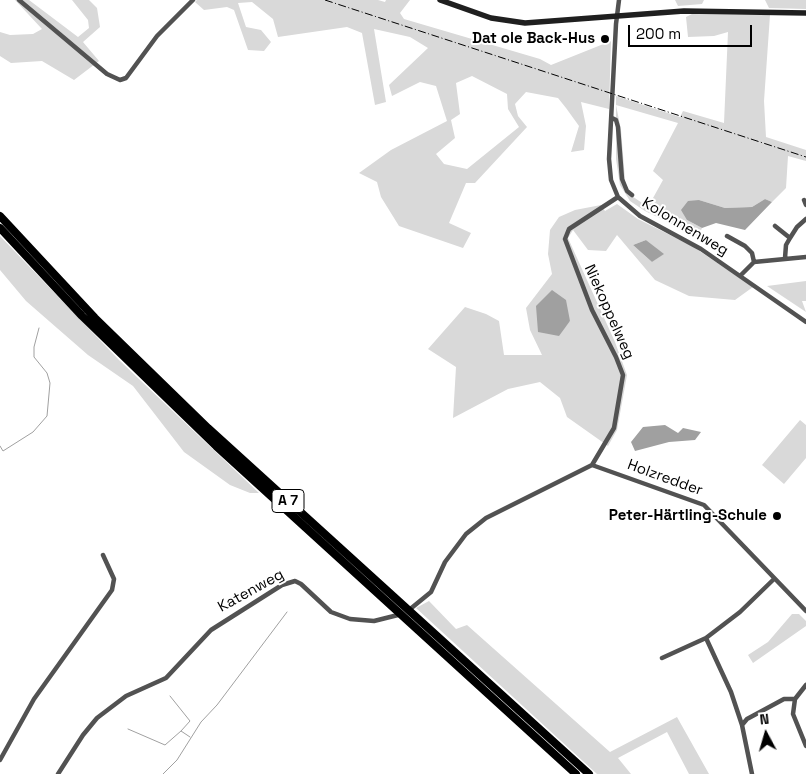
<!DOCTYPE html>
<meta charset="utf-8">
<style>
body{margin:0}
#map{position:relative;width:806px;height:774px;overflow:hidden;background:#fff;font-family:"Space Grotesk",sans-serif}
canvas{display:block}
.north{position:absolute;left:741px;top:709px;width:50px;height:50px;-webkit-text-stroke:4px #fff;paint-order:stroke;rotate:354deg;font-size:14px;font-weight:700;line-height:20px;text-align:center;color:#000}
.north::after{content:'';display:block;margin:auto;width:18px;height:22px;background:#000;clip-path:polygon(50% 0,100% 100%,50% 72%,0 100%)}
.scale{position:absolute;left:628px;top:25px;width:124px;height:22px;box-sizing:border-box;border:2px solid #000;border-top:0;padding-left:6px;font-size:15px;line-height:18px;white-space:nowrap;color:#000;-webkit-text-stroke:4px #fff;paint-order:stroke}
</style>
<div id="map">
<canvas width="806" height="774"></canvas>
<div class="north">N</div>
<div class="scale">200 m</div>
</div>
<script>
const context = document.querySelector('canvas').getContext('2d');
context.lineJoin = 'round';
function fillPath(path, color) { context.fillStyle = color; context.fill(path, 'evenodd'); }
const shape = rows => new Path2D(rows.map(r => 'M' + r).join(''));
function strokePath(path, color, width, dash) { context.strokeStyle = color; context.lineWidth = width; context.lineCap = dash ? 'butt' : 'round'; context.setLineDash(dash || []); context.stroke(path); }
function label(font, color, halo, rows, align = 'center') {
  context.font = font + ' "Space Grotesk",sans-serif'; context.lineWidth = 4; context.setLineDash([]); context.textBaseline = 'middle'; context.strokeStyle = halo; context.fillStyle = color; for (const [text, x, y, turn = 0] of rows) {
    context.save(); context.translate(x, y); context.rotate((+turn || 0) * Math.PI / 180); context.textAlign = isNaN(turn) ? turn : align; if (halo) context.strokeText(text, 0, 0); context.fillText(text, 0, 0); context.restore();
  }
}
const green = shape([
 [15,0,29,0,78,37,89,28,88,20,72,0,89,0,97,8,100,27,83,42,99,61,74,80,42,61,11,63,0,56,0,32,10,35,33,34,42,29],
 [197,0,378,0,385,2,386,0,410,0,400,13,404,19,540,59,551,65,611,41,609,109,581,102,586,126,584,150,571,152,579,126,566,108,558,98,526,92,515,104,518,116,527,127,475,183,466,183,449,223,471,233,463,248,399,226,381,197,377,182,359,173,391,150,447,121,436,86,420,82,392,96,389,85,428,48,410,37,374,29,386,102,375,105,362,33,347,27,278,37,273,19,252,2,238,3,246,27,261,30,271,42,264,51,248,50,234,10,227,7,204,10,195,2],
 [472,76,507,94,508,109,519,127,467,169,444,164,436,154,455,138,451,120,460,114,456,83],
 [675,0,704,0,702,4,678,6],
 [765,0,806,0,806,9,769,8],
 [692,14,770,15,764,101,766,137,806,150,806,161,788,156,786,188,772,202,765,199,752,207,725,208,699,200,687,220,702,228,698,237,645,211,630,201,620,185,616,159,616,96,680,117,683,111,724,123,728,32,714,36,688,37,686,17],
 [616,105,678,123,653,171,663,180,648,207,626,192,621,130],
 [617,204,638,219,692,246,753,287,735,300,689,296,655,280,617,235,606,251,588,250,573,230,568,238,615,342,627,375,617,430,608,446,567,417,560,398,540,382,508,389,453,418,456,367,428,349,465,307,486,314,499,321,504,355,542,355,530,330,526,308,552,274,548,254,550,230,559,217,575,210,601,205,605,211],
 [646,240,663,254,652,262,633,245],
 [552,290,570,321,565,327],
 [0,236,119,360,259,493,250,493,230,485,184,452,133,386,88,355,26,301,0,270],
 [806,281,806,301,802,301,806,312,767,286],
 [800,420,806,425,806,458,784,484,762,465],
 [429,601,456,629,467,625,610,752,677,717,709,774,689,774,667,732,618,758,631,774,597,774,416,608],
 [792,614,799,614,806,621,806,626,753,663,748,655,768,642]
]);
const water = shape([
 [765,199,772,202,745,230,716,223,702,228,687,220,681,210,688,201,699,200,725,208,752,207],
 [646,240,664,254,652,262,633,245],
 [552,290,566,300,570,321,559,336,538,332,536,306],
 [665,425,678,433,683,428,701,432,695,440,669,442,635,451,631,442,643,427]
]);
const stream = shape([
 [0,446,3,451,33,432,47,416,50,383,47,373,34,357,34,347,39,328],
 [170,696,190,721,181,731,190,737],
 [128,729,165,745,181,731],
 [163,774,177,760,201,722,217,705,287,612]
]);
const street = shape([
 [19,0,107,74,120,80,126,78,157,36,193,0],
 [619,0,616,24,609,159,611,180,618,197,640,216,701,249,806,322],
 [612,118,616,120,618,127,622,179,627,191,632,195],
 [804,200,806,205],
 [775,226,790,238],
 [727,236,745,246,752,253,754,262],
 [785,258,786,245,790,238,797,227,806,219],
 [740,276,754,262,806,257],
 [592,465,704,505,806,611],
 [409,610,431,592,445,562,466,534,486,518,592,465,614,428,623,375,616,357,592,310,565,239,569,229,618,197],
 [706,638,731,692,742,725,752,774],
 [662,658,706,638,740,612,774,579],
 [806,685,795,699,793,714,806,746],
 [742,725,747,719,784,699,795,699],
 [0,760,34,699,112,590,114,579,103,555],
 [58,774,83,735,97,718,126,696,166,678,211,630,282,585,295,581,301,584,331,612,350,619,374,621,402,614]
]);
const secondary = shape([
 [440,0,491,18,525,23,684,11,806,13]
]);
const highway = shape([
 [0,216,95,318,208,428,589,774],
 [0,228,82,316,216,446,576,774]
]);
const rail = shape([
 [325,0,806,157]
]);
const markers = [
 [605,39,5,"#000"],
 [777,516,5,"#000"]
];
const shields = [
 [288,501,32]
];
const shieldNames = [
 ["A 7",288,501]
];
const poiNames = [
 ["Dat ole Back-Hus",595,39],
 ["Peter-Härtling-Schule",767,516]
];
const streetNames = [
 ["Kolonnenweg",685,227,31],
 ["Niekoppelweg",609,312,66],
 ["Holzredder",665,478,20],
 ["Katenweg",251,591,-29]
];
fillPath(green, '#d9d9d9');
fillPath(water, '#a0a0a0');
strokePath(stream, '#a0a0a0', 1);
strokePath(street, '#525252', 4.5);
strokePath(secondary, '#1f1f1f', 5.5);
strokePath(highway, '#000', 8);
strokePath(rail, '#000', 1, [8, 2.5, 1, 2.5]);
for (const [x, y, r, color] of markers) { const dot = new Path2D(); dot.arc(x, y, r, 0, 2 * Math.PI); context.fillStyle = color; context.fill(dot); strokePath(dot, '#fff', 2); }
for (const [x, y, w] of shields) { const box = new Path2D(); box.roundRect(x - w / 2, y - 11.5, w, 23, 4); context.fillStyle = '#fff'; context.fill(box); strokePath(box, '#000', 1); }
label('bold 14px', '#000', null, shieldNames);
label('bold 15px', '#000', '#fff', poiNames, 'right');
label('15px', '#000', '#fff', streetNames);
</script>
